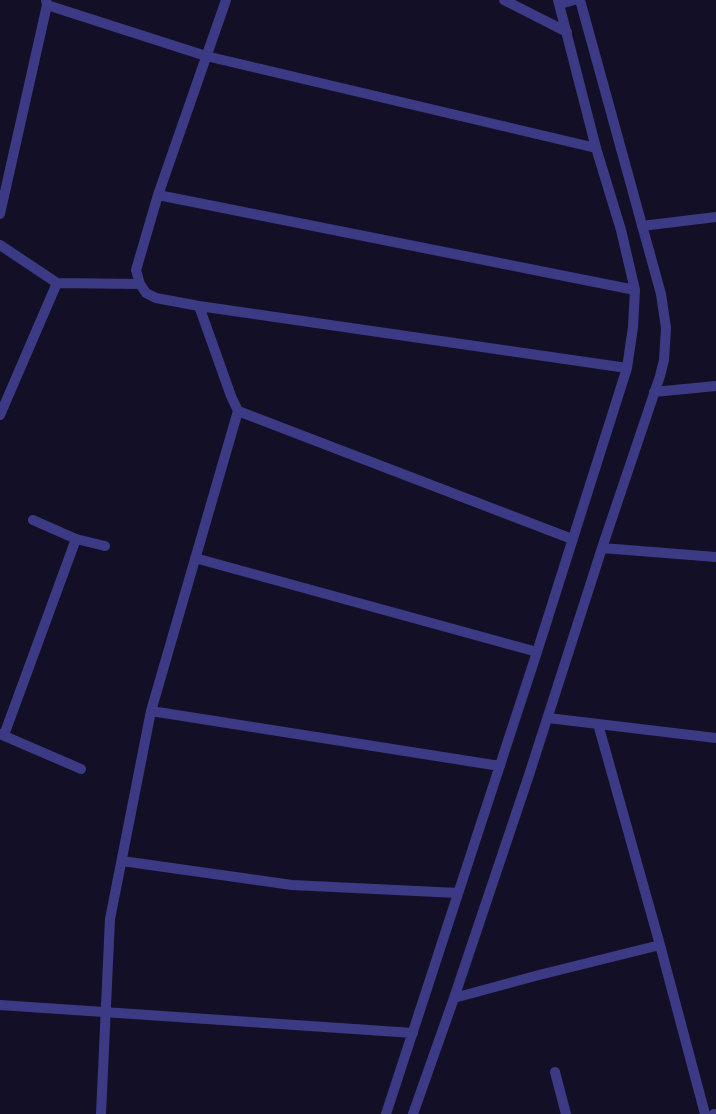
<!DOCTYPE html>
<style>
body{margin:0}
canvas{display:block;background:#130f26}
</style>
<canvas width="716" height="1114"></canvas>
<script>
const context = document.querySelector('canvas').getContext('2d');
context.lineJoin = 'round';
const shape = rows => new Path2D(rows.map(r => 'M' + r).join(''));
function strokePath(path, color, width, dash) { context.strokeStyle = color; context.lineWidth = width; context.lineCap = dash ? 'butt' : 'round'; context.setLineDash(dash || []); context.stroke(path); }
const minor = shape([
 [226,0,158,195,136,270,140,284,146,293,156,298,199,306,627,368],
 [504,0,567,32],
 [560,4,574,0],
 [47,5,206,56,596,148],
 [158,195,635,290],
 [0,214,47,5,46,0],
 [642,226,716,217],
 [0,245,57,283,140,284],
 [654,392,716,386],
 [238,411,572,539],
 [0,415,57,283],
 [33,520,76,539,105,546],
 [602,548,716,557],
 [195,558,537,652],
 [151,711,500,766],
 [548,718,716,738],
 [598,724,660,945,705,1114],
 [0,734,81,769],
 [4,735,76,539],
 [122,861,292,885,458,893],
 [454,998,539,975,660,945],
 [0,1005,413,1033],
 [555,1072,566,1114],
 [101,1114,110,919,151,711,238,411,231,396,199,306],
 [386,1114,537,652,627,368,633,327,635,290,621,230,596,148,558,0],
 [413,1114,454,998,529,775,602,548,660,376,664,360,666,328,661,294,580,0],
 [714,1114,716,1114]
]);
strokePath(minor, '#3d3a85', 10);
</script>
